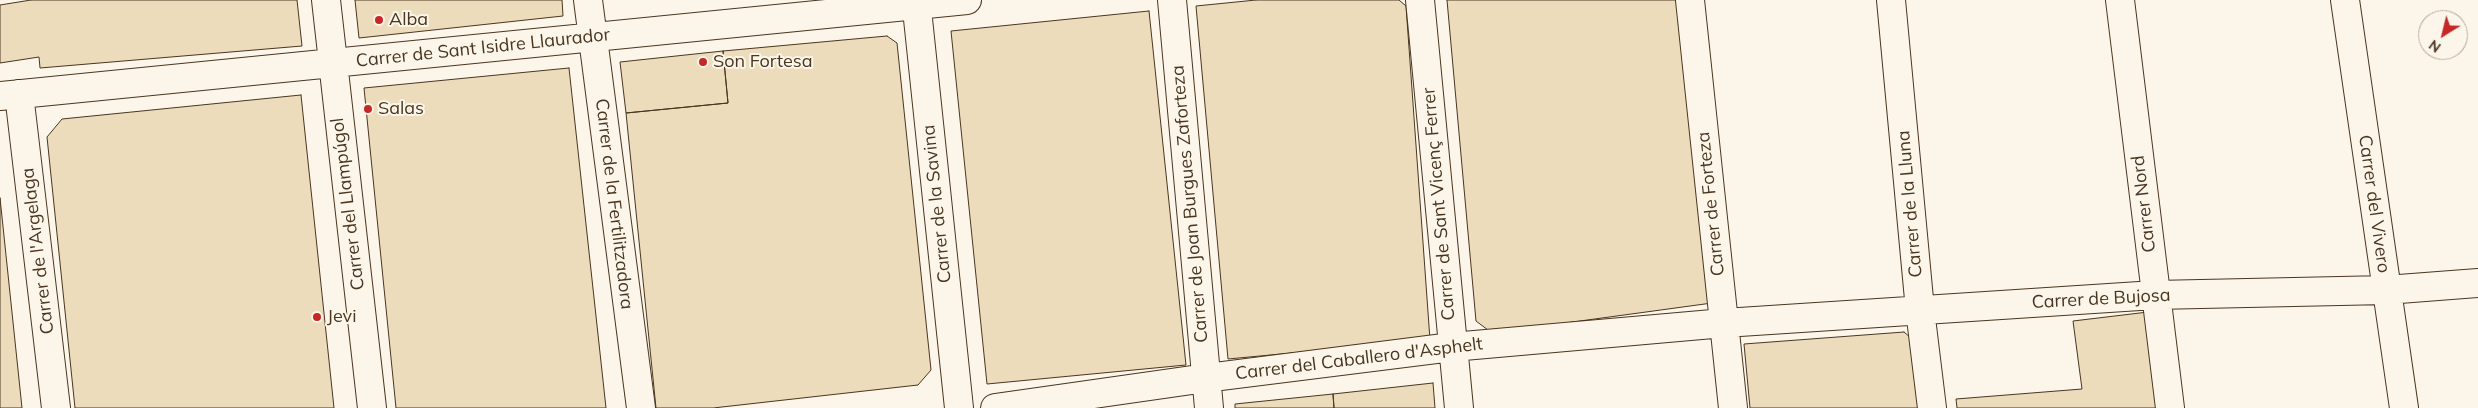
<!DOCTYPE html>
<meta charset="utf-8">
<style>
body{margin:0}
#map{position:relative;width:2478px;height:408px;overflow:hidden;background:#fbf6e9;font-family:Mulish,sans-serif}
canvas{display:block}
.north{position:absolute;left:2418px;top:10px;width:50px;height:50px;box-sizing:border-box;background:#fbf6e9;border:1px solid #b4a999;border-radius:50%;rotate:216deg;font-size:14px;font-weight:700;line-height:20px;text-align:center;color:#4a3520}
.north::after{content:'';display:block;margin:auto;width:18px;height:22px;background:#c62828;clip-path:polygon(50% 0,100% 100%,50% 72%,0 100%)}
</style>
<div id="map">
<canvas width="2478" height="408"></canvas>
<div class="north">N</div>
</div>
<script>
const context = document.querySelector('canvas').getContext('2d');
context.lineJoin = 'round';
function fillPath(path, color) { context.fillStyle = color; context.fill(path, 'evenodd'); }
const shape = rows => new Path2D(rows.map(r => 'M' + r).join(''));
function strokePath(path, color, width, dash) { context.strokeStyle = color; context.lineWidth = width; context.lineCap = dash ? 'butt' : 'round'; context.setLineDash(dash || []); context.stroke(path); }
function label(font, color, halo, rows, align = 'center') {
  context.font = font + ' Mulish,sans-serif'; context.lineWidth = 4; context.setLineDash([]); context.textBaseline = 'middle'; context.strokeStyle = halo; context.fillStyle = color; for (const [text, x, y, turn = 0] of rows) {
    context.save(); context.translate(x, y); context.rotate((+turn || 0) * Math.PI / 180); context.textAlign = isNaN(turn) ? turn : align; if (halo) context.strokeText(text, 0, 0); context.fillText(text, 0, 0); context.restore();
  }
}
const building = shape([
 [31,0,297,0,302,46,40,68,39,57,0,63,0,5,31,0],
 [355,0,562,0,563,16,359,38,355,0],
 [1256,0,1399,0,1406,6,1430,340,1228,359,1196,6,1256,0],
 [1447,0,1682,0,1712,303,1492,333,1476,321,1447,0],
 [1149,11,1186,365,987,384,951,31,1149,11],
 [887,36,897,43,931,370,918,385,713,408,656,408,626,113,728,103,723,51,887,36],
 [723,51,728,103,626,113,620,62,723,51],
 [569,68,606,408,396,408,364,88,569,68],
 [301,95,334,408,75,408,47,137,62,119,301,95],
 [0,198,22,408,0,408,0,198],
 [2148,312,2159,408,1957,408,1956,399,2082,389,2073,321,2148,312],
 [1904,332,1918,344,1925,408,1750,408,1744,344,1904,332],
 [1433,383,1435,408,1334,408,1333,394,1433,383],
 [1333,394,1334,408,1235,408,1235,404,1333,394]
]);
const street = shape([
 [326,0,372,408],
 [588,0,641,408],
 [916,0,959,408],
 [1172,0,1209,408],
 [1420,0,1459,408],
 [1690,0,1733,408],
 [1891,0,1920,310,1932,408],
 [2120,0,2170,408],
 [2345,0,2404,408],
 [19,94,56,408],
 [0,96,967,0],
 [995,408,1206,378,1452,347,1724,323,2155,295,2386,290,2478,283]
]);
const markers = [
 [379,20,5,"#c62828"],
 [703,62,5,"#c62828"],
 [368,109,5,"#c62828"],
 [317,317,5,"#c62828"]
];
const poiNames = [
 ["Alba",389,20],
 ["Son Fortesa",713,62],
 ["Salas",378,109],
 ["Jevi",327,317]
];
const streetNames = [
 ["Carrer de Sant Isidre Llaurador",483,48,-6],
 ["Carrer del Llampúgol",348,204,-97],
 ["Carrer de la Fertilitzadora",614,204,83],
 ["Carrer de la Savina",937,204,-96],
 ["Carrer de Joan Burgues Zaforteza",1190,204,-95],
 ["Carrer de Sant Vicenç Ferrer",1439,204,-95],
 ["Carrer de Forteza",1711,204,-96],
 ["Carrer de la Lluna",1910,204,-95],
 ["Carrer Nord",2144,204,-97],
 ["Carrer del Vivero",2374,204,82],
 ["Carrer de l'Argelaga",38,251,-97],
 ["Carrer de Bujosa",2101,299,-3],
 ["Carrer del Caballero d'Asphelt",1359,359,-7]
];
fillPath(building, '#ecdcbc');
strokePath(building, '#4a3520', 1);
strokePath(street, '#4a3520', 30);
strokePath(street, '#fbf6e9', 28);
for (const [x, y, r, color] of markers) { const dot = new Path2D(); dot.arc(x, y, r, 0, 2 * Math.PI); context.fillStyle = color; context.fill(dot); strokePath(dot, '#fbf6e9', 2); }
label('18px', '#4a3520', '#fbf6e9', poiNames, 'left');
label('18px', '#4a3520', '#fbf6e9', streetNames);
</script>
